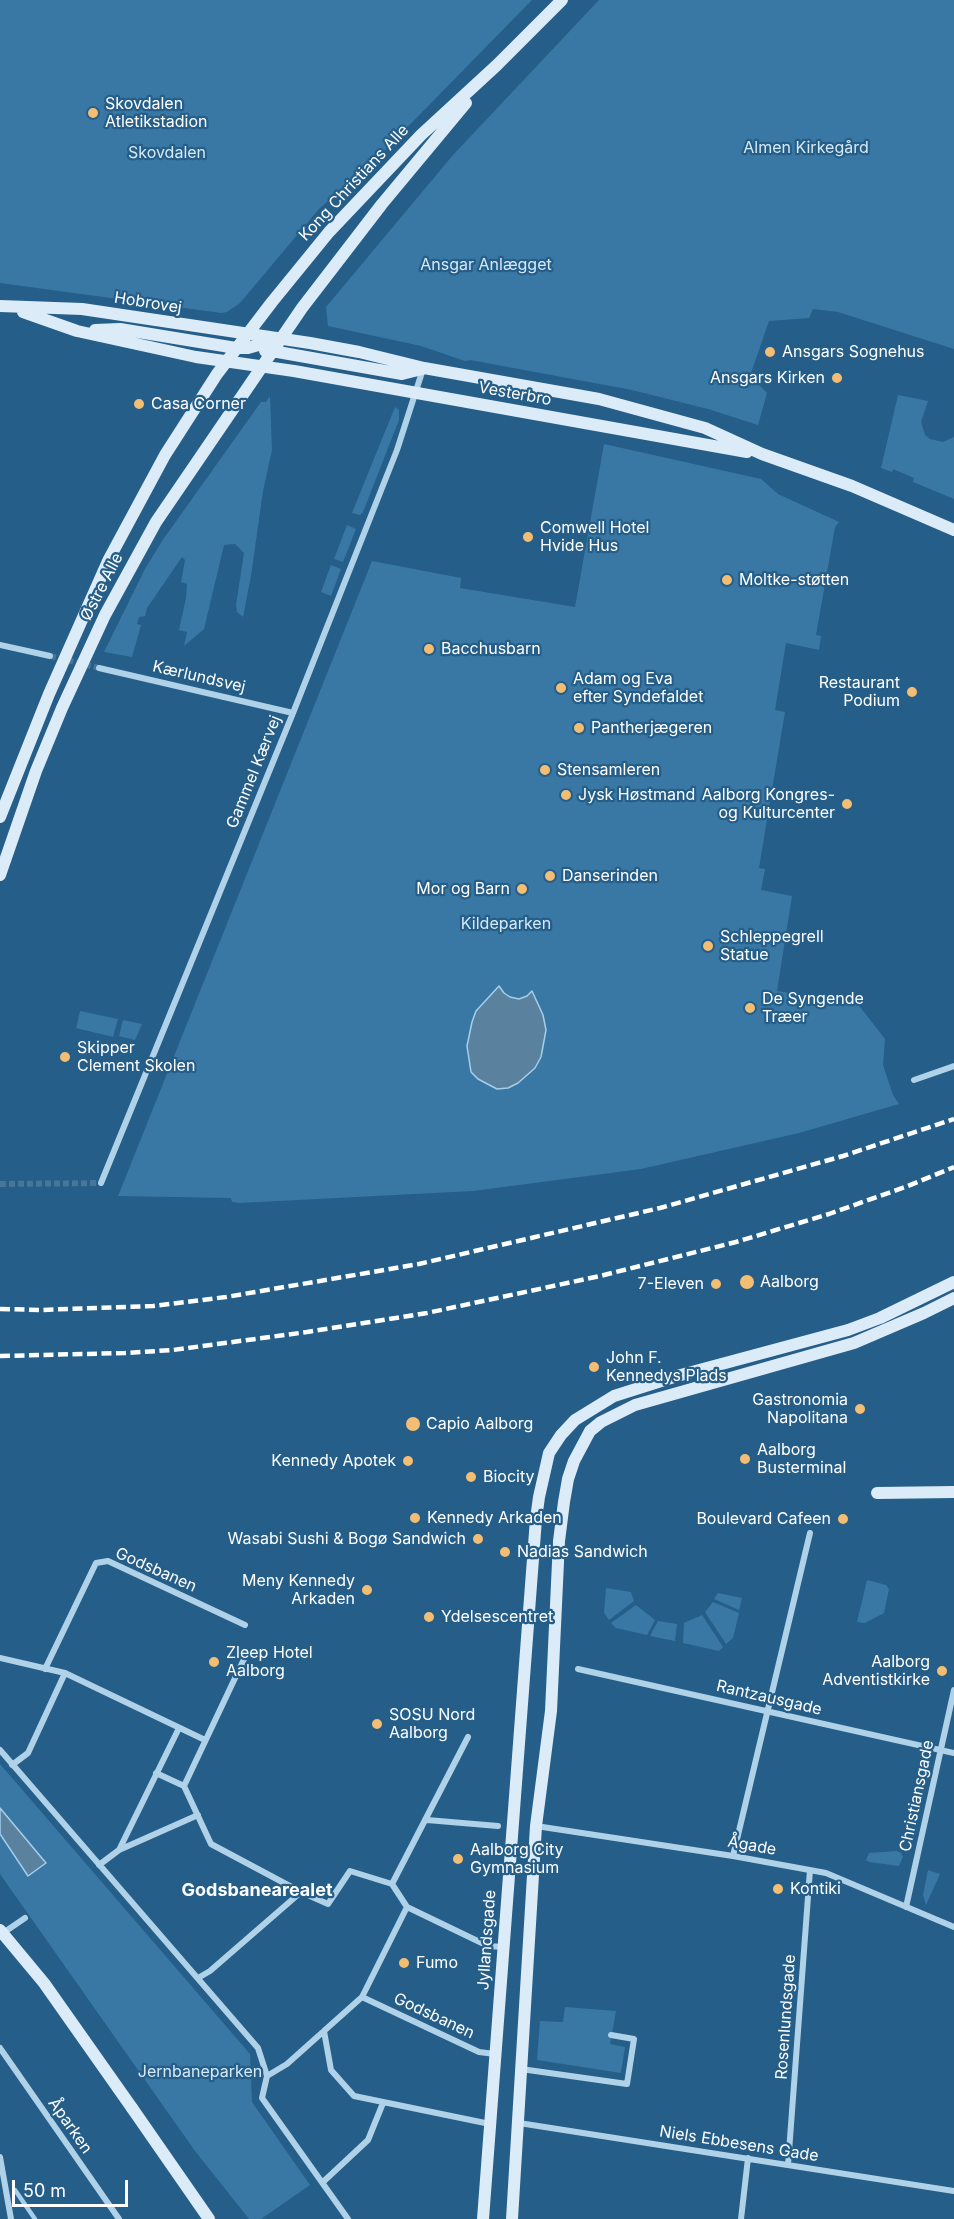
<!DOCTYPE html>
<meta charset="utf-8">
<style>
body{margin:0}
#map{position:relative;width:954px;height:2219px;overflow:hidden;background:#255e88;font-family:Inter,sans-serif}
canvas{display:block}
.scale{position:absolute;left:12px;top:2180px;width:116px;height:27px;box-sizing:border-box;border:3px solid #fff;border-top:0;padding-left:8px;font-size:18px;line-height:21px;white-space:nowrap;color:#fff;-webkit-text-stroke:4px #255e88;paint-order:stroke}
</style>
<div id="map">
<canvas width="954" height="2219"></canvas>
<div class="scale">50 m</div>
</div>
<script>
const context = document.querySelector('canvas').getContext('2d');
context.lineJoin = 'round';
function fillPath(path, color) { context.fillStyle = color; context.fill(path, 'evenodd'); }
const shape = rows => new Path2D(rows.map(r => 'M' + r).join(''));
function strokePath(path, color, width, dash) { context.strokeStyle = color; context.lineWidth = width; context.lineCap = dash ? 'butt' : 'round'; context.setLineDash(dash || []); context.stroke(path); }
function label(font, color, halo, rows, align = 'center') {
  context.font = font + ' Inter,sans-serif'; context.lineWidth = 4.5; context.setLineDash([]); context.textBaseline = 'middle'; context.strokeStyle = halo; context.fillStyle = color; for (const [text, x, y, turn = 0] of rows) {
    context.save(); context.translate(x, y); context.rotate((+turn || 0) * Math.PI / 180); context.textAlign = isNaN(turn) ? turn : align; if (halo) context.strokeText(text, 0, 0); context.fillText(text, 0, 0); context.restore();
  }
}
const green = shape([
 [0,0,532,0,387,148,319,209,240,303,227,312,221,313,0,283],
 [599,0,954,0,954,349,838,312,813,309,809,318,769,321,750,376,767,393,758,425,708,409,632,390,470,360,465,361,421,346,328,326,326,307,453,155],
 [898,395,928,401,921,422,925,435,930,439,943,442,954,437,954,499,913,482,914,478,893,469,892,472,881,468],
 [270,396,272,450,263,491,251,576,243,617,237,612,236,605,244,553,235,544,224,545,204,629,184,646,187,632,179,630,186,598,187,584,181,582,185,560,182,557,147,608,145,616,139,617,137,624,141,625,132,657,104,652,145,569,162,541,261,402,266,402],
 [395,407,399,410,399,420,363,512,360,515,352,513],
 [604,444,761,479,778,494,839,522,835,527,816,635,821,636,819,650,786,643,775,710,785,712,759,868,765,869,761,890,792,896,777,991,857,1003,885,1039,883,1065,893,1095,899,1104,799,1133,641,1169,473,1191,239,1203,232,1202,231,1198,118,1196,372,561,461,578,460,588,575,607],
 [347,525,356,529,343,562,334,559],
 [331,565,341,569,331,596,321,592],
 [80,1011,118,1019,113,1037,76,1028],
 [123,1020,142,1024,135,1040,119,1036],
 [867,1580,886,1585,889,1589,884,1613,865,1623,857,1622],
 [606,1588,631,1592,634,1601,609,1620,604,1613],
 [718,1593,742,1598,739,1610,714,1599],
 [713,1602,739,1613,733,1638,726,1644,705,1612],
 [636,1605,655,1620,647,1635,616,1628,611,1623],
 [702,1615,723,1647,719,1651,683,1643,684,1623],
 [658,1621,677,1624,675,1641,650,1636],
 [0,1764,250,2054,252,2102,310,2185,261,2219,249,2219,195,2151,0,1874],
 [897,1851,901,1853,903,1857,899,1866,869,1862,866,1860,869,1853],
 [928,1870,940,1874,926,1905,923,1895],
 [565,2007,616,2011,610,2044,625,2047,621,2073,537,2060,540,2021,563,2022]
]);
const water = shape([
 [499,986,504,993,510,997,519,999,527,996,532,991,543,1015,546,1030,541,1057,535,1068,518,1083,508,1088,497,1089,478,1079,471,1072,467,1046,472,1022,476,1011,499,986],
 [0,1808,46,1863,28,1876,0,1834,0,1808]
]);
const stream = shape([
 [15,2190,35,2219]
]);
const streetTunnel = shape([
 [50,656,99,668],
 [0,1184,101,1183]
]);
const street = shape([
 [0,645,50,656],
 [99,668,293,713],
 [914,1080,954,1066],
 [101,1183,293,713,397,450,423,369],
 [0,1658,65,1673,205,1740],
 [45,1669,96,1563,108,1561,245,1625],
 [578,1669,954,1753],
 [0,1750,258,2048,267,2076,262,2098,348,2219],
 [12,1765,28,1753,65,1673],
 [156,1773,184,1786,211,1844,301,1892,328,1904,350,1871,392,1884,407,1907,362,1997,287,2064,267,2076],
 [184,1786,245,1657],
 [427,1820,498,1826],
 [536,1826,733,1856,826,1873,954,1927],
 [119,1850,179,1728],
 [733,1856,810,1533],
 [99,1865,119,1850,198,1815],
 [392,1884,468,1737],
 [407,1907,488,1946,503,1947],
 [906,1907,954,1690],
 [3,1933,25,1918],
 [198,1978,210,1971,301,1892],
 [362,1997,479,2052,495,2054],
 [324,2031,331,2070,354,2096,490,2124],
 [0,2048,119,2219],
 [521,2069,627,2084,634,2039,611,2035],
 [519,2123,954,2191],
 [0,2157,11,2219],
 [788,2165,810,1870],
 [323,2182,368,2140,383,2103],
 [741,2219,748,2158]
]);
const secondary = shape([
 [0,306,82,309,310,343,359,352,424,368,599,399,705,428,762,454,852,486,954,530],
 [23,312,77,331,196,357,294,371,747,452],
 [95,330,120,329,236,348,248,348,276,340],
 [265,351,272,351,402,374,422,369],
 [0,817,49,694,109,559,165,455,217,374,272,302,329,232,421,135,497,65,562,0],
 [0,875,36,771,62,708,105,615,156,522,302,308,382,204,466,103],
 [877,1493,954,1492],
 [132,2108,209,2219],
 [483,2219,536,1519,539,1497,549,1453,561,1435,575,1420,614,1396,677,1376,848,1330,880,1318,954,1282],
 [512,2219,536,1826,551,1711,559,1541,564,1502,568,1479,574,1461,590,1431,601,1422,635,1405,854,1343,924,1313,954,1298]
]);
const rail = shape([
 [0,1309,40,1310,153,1306,226,1297,419,1264,660,1208,843,1156,954,1119],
 [0,1356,125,1353,173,1350,307,1332,427,1313,600,1276,736,1242,829,1214,908,1186,954,1167]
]);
const secondaryBridge = shape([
 [0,1930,44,1983,132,2108]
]);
const markers = [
 [93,113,6,"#f3bd74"],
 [770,352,6,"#f3bd74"],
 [837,378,6,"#f3bd74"],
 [139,404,6,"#f3bd74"],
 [528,537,6,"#f3bd74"],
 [727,580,6,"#f3bd74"],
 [429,649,6,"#f3bd74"],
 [561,688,6,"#f3bd74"],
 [912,692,6,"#f3bd74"],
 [579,728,6,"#f3bd74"],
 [545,770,6,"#f3bd74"],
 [566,795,6,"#f3bd74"],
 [847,804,6,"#f3bd74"],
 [550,876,6,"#f3bd74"],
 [522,889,6,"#f3bd74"],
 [708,946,6,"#f3bd74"],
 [750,1008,6,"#f3bd74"],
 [65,1057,6,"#f3bd74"],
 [747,1282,8,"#f3bd74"],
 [716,1284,6,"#f3bd74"],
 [594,1367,6,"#f3bd74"],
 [860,1409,6,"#f3bd74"],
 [413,1424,8,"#f3bd74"],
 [745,1459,6,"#f3bd74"],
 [408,1461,6,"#f3bd74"],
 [471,1477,6,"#f3bd74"],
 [415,1518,6,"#f3bd74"],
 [843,1519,6,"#f3bd74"],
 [478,1539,6,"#f3bd74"],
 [505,1552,6,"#f3bd74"],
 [367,1590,6,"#f3bd74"],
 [429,1617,6,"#f3bd74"],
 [214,1662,6,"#f3bd74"],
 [942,1671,6,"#f3bd74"],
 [377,1724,6,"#f3bd74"],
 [458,1859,6,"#f3bd74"],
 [778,1889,6,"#f3bd74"],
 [404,1963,6,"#f3bd74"]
];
const poiNames = [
 ["Skovdalen",105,104],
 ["Atletikstadion",105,122],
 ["Ansgars Sognehus",782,352],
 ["Ansgars Kirken",825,378,"right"],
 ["Casa Corner",151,404],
 ["Comwell Hotel",540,528],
 ["Hvide Hus",540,546],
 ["Moltke-støtten",739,580],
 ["Bacchusbarn",441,649],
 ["Adam og Eva",573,679],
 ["efter Syndefaldet",573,697],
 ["Restaurant",900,683,"right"],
 ["Podium",900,701,"right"],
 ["Pantherjægeren",591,728],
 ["Stensamleren",557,770],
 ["Jysk Høstmand",578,795],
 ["Aalborg Kongres-",835,795,"right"],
 ["og Kulturcenter",835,813,"right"],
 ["Danserinden",562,876],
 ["Mor og Barn",510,889,"right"],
 ["Schleppegrell",720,937],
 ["Statue",720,955],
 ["De Syngende",762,999],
 ["Træer",762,1017],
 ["Skipper",77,1048],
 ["Clement Skolen",77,1066],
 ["Aalborg",760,1282],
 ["7-Eleven",704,1284,"right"],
 ["John F.",606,1358],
 ["Kennedys Plads",606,1376],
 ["Gastronomia",848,1400,"right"],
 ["Napolitana",848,1418,"right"],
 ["Capio Aalborg",426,1424],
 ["Aalborg",757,1450],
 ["Busterminal",757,1468],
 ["Kennedy Apotek",396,1461,"right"],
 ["Biocity",483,1477],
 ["Kennedy Arkaden",427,1518],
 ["Boulevard Cafeen",831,1519,"right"],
 ["Wasabi Sushi & Bogø Sandwich",466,1539,"right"],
 ["Nadias Sandwich",517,1552],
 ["Meny Kennedy",355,1581,"right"],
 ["Arkaden",355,1599,"right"],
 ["Ydelsescentret",441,1617],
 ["Zleep Hotel",226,1653],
 ["Aalborg",226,1671],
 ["Aalborg",930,1662,"right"],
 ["Adventistkirke",930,1680,"right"],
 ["SOSU Nord",389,1715],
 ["Aalborg",389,1733],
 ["Aalborg City",470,1850],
 ["Gymnasium",470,1868],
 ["Kontiki",790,1889],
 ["Fumo",416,1963]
];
const parkNames = [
 ["Almen Kirkegård",806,148],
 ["Skovdalen",167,153],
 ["Ansgar Anlægget",486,265],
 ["Kildeparken",506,924],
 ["Jernbaneparken",200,2072]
];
const streetNames = [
 ["Kong Christians Alle",354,183,-47],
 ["Hobrovej",148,303,9],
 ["Vesterbro",515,394,10],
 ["Østre Alle",102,587,-63],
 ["Kærlundsvej",199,677,13],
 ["Gammel Kærvej",254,772,-68],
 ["Godsbanen",156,1570,24],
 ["Rantzausgade",769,1698,13],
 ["Christiansgade",917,1796,-78],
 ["Ågade",752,1846,10],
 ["Jyllandsgade",487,1940,-86],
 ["Godsbanen",434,2016,25],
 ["Rosenlundsgade",786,2017,-86],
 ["Åparken",70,2126,55],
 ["Niels Ebbesens Gade",739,2144,9]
];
const neighbourhoodNames = [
 ["Godsbanearealet",257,1891]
];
fillPath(green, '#3978a5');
fillPath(water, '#5a829e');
strokePath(water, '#a5ceea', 1.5);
strokePath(stream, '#a5ceea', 4.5);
strokePath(streetTunnel, '#46769a', 6, [6, 3]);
strokePath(street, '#b0d2e9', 6);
strokePath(secondary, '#dbebf8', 12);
strokePath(rail, '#fff', 4.5, [10, 4.5]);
strokePath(secondaryBridge, '#dbebf8', 12);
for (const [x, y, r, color] of markers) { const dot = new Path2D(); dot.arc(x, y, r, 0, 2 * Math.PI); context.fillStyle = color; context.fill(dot); strokePath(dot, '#255e88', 2); }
label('16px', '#fff', '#255e88', poiNames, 'left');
label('16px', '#d5e9f7', '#255e88', parkNames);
label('16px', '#fff', '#255e88', streetNames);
label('bold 18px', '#fff', '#255e88', neighbourhoodNames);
</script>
